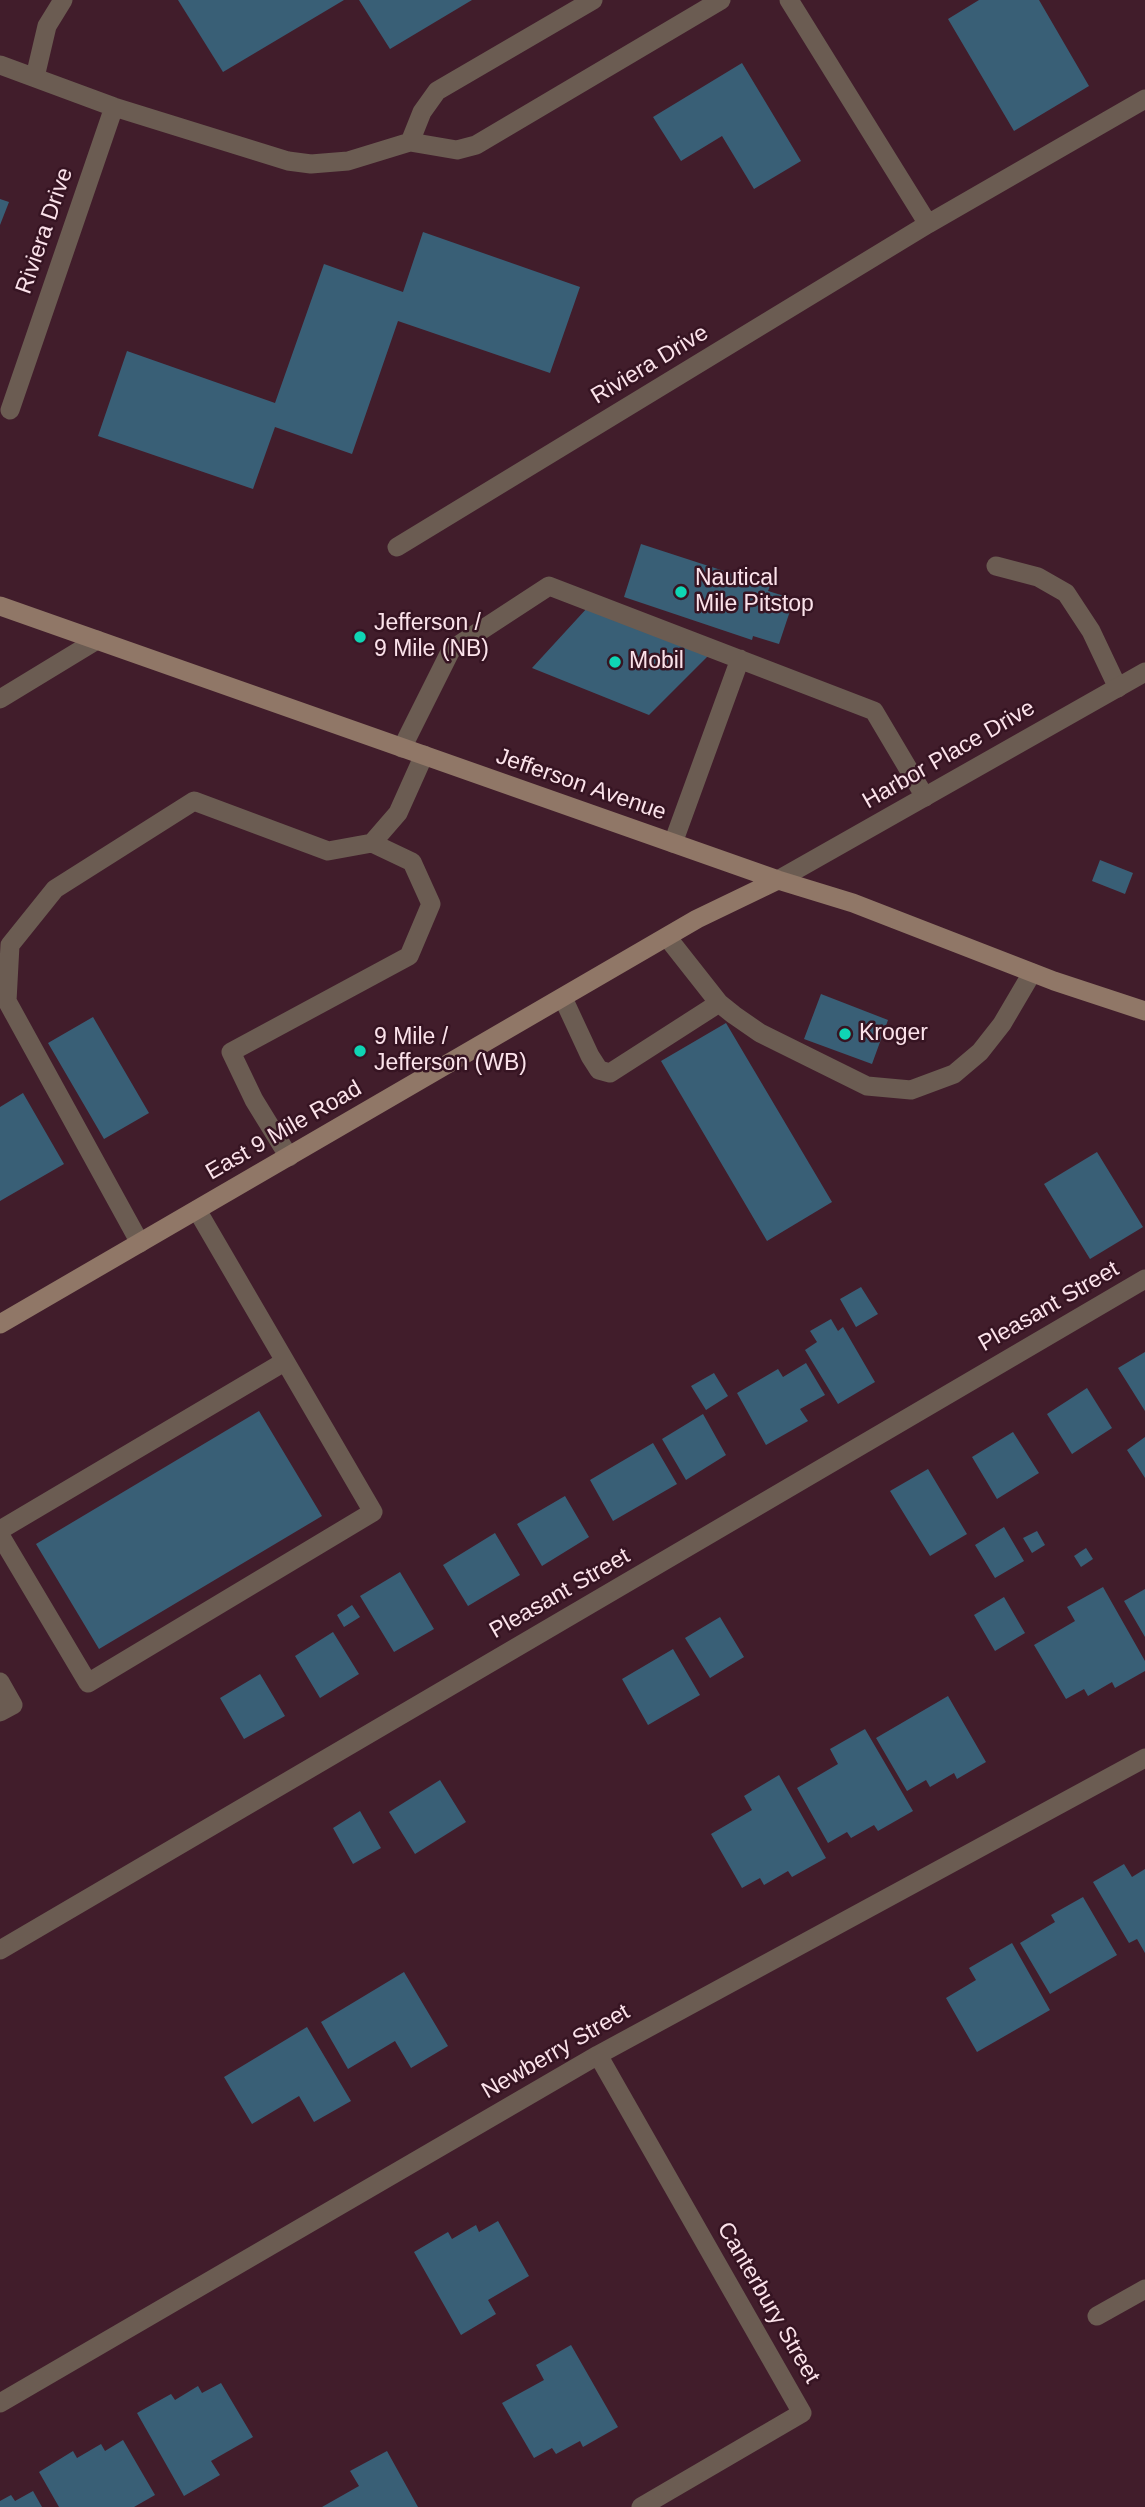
<!DOCTYPE html>
<style>
body{margin:0}
canvas{display:block;background:#411d2b}
</style>
<canvas width="1145" height="2507"></canvas>
<script>
const context = document.querySelector('canvas').getContext('2d');
context.lineJoin = 'round';
function fillPath(path, color) { context.fillStyle = color; context.fill(path, 'evenodd'); }
const shape = rows => new Path2D(rows.map(r => 'M' + r).join(''));
function strokePath(path, color, width, dash) { context.strokeStyle = color; context.lineWidth = width; context.lineCap = dash ? 'butt' : 'round'; context.setLineDash(dash || []); context.stroke(path); }
function label(font, color, halo, rows, align = 'center') {
  context.font = font + ' Arial,sans-serif'; context.lineWidth = 5; context.setLineDash([]); context.textBaseline = 'middle'; context.strokeStyle = halo; context.fillStyle = color; for (const [text, x, y, turn = 0] of rows) {
    context.save(); context.translate(x, y); context.rotate((+turn || 0) * Math.PI / 180); context.textAlign = isNaN(turn) ? turn : align; if (halo) context.strokeText(text, 0, 0); context.fillText(text, 0, 0); context.restore();
  }
}
const building = shape([
 [178,0,344,0,223,72],
 [359,0,472,0,390,49],
 [979,0,1039,0,1089,86,1014,131,948,19],
 [742,63,801,161,754,189,722,136,681,161,653,117],
 [0,199,9,202,0,225],
 [423,232,580,287,550,373,398,321,352,454,275,427,253,489,98,436,127,351,275,403,324,264,403,292],
 [641,544,770,586,768,591,794,599,779,644,753,636,752,640,624,597],
 [588,607,709,655,649,715,532,668],
 [1100,860,1133,873,1125,894,1092,881],
 [821,994,888,1020,872,1064,804,1039],
 [93,1017,149,1113,104,1139,48,1043],
 [726,1023,832,1202,767,1241,661,1061],
 [23,1093,64,1164,0,1201,0,1107],
 [1097,1152,1143,1227,1090,1259,1044,1184],
 [861,1287,878,1314,856,1327,840,1299],
 [831,1319,838,1331,843,1327,875,1382,838,1404,805,1350,817,1342,810,1331],
 [1145,1352,1145,1411,1118,1368],
 [806,1363,825,1395,800,1409,808,1421,766,1445,737,1393,778,1369,783,1377],
 [714,1373,728,1396,706,1410,691,1386],
 [1087,1388,1112,1428,1072,1454,1047,1414],
 [259,1411,322,1516,99,1649,36,1544],
 [703,1414,726,1455,686,1480,662,1439],
 [1013,1432,1039,1473,997,1499,972,1457],
 [1145,1437,1145,1478,1127,1450],
 [653,1443,677,1484,613,1521,590,1480],
 [928,1469,967,1534,930,1556,890,1491],
 [565,1496,589,1537,542,1566,517,1524],
 [1004,1527,1024,1561,995,1578,975,1545],
 [1037,1531,1045,1545,1032,1553,1023,1538],
 [495,1533,520,1575,468,1606,443,1565],
 [1086,1548,1093,1559,1081,1567,1074,1556],
 [400,1572,434,1629,394,1652,360,1596],
 [1103,1587,1145,1661,1145,1671,1115,1688,1112,1682,1088,1696,1084,1689,1066,1699,1034,1645,1075,1621,1067,1607],
 [1145,1589,1145,1637,1124,1601],
 [1004,1597,1025,1633,995,1651,974,1615],
 [352,1605,360,1617,344,1627,337,1615],
 [720,1617,744,1657,710,1678,685,1638],
 [333,1632,359,1674,320,1698,295,1656],
 [673,1649,700,1695,648,1725,622,1679],
 [260,1674,285,1716,244,1739,220,1698],
 [948,1696,986,1762,957,1779,954,1773,930,1787,926,1780,907,1791,876,1738],
 [865,1729,913,1811,878,1831,874,1825,851,1838,847,1832,828,1843,797,1788,838,1764,830,1749],
 [779,1775,826,1858,792,1877,788,1871,764,1885,760,1878,742,1888,711,1834,752,1810,744,1796],
 [440,1780,466,1822,415,1854,389,1812],
 [360,1811,381,1848,353,1864,333,1828],
 [1124,1864,1132,1877,1145,1869,1145,1953,1137,1939,1129,1943,1093,1882],
 [1083,1897,1117,1955,1050,1994,1020,1943,1055,1922,1051,1915],
 [1012,1943,1050,2010,977,2052,946,1998,976,1980,969,1968],
 [404,1972,448,2046,411,2068,395,2041,348,2069,321,2022],
 [307,2027,351,2101,314,2122,299,2096,252,2124,224,2077],
 [498,2221,529,2276,488,2300,496,2314,461,2335,414,2252,448,2232,452,2239,476,2225,479,2232],
 [571,2345,618,2427,583,2447,580,2441,556,2454,552,2448,534,2458,502,2403,544,2380,536,2365],
 [221,2383,253,2437,211,2461,220,2475,184,2496,137,2413,171,2394,175,2400,198,2386,202,2393],
 [123,2440,155,2495,134,2507,59,2507,39,2472,73,2451,77,2458,101,2444,105,2451],
 [387,2451,418,2507,322,2507,359,2486,350,2471],
 [33,2491,42,2507,0,2507,0,2501,11,2495,15,2501]
]);
const service = shape([
 [996,566,1038,577,1066,593,1091,631,1118,688],
 [0,699,97,640],
 [402,748,451,650,549,586,874,711,925,797],
 [673,843,740,659],
 [667,937,719,1003,734,1015,760,1033,867,1086,911,1090,954,1074,980,1052,1002,1024,1032,973],
 [563,998,590,1056,599,1070,610,1073,719,1003],
 [289,1157,254,1100,231,1052,409,956,431,904,412,862,372,843],
 [140,1243,7,1001,10,945,55,889,194,801,328,851,372,843,398,813,424,755],
 [0,1530,284,1362],
 [0,1535,88,1683,373,1512,197,1210],
 [0,1682,13,1705,0,1712]
]);
const minor = shape([
 [789,0,928,224],
 [0,65,114,107,288,161,311,164,348,161,410,142,457,150,476,145,721,0],
 [35,77,47,26,63,0],
 [410,142,422,112,437,91,593,0],
 [10,410,114,107],
 [397,547,928,224,1145,99],
 [778,880,1145,672],
 [0,1950,1145,1279],
 [598,2055,802,2413,641,2507],
 [1097,2316,1145,2289],
 [0,2403,598,2055,1145,1758]
]);
const secondary = shape([
 [0,606,778,880,853,903,1054,981,1145,1011],
 [0,1324,697,919,778,880]
]);
const markers = [
 [681,592,7,"#0fd5b4"],
 [360,637,7,"#0fd5b4"],
 [615,662,7,"#0fd5b4"],
 [845,1034,7,"#0fd5b4"],
 [360,1051,7,"#0fd5b4"]
];
const streetNames = [
 ["Riviera Drive",45,231,-71],
 ["Riviera Drive",650,365,-31],
 ["Harbor Place Drive",949,755,-30],
 ["Jefferson Avenue",581,785,19],
 ["East 9 Mile Road",284,1131,-30],
 ["Pleasant Street",1049,1307,-30],
 ["Pleasant Street",560,1594,-30],
 ["Newberry Street",556,2052,-30],
 ["Canterbury Street",768,2303,60]
];
const poiNames = [
 ["Nautical",695,579],
 ["Mile Pitstop",695,605],
 ["Jefferson /",374,624],
 ["9 Mile (NB)",374,650],
 ["Mobil",629,662],
 ["Kroger",859,1034],
 ["9 Mile /",374,1038],
 ["Jefferson (WB)",374,1064]
];
fillPath(building, '#395f76');
strokePath(service, '#6b5c52', 19);
strokePath(minor, '#6b5c52', 19);
strokePath(secondary, '#907767', 19);
for (const [x, y, r, color] of markers) { const dot = new Path2D(); dot.arc(x, y, r, 0, 2 * Math.PI); context.fillStyle = color; context.fill(dot); strokePath(dot, '#361422', 2.5); }
label('23px', '#fbe2ea', '#361422', streetNames);
label('23px', '#fbe2ea', '#361422', poiNames, 'left');
</script>
